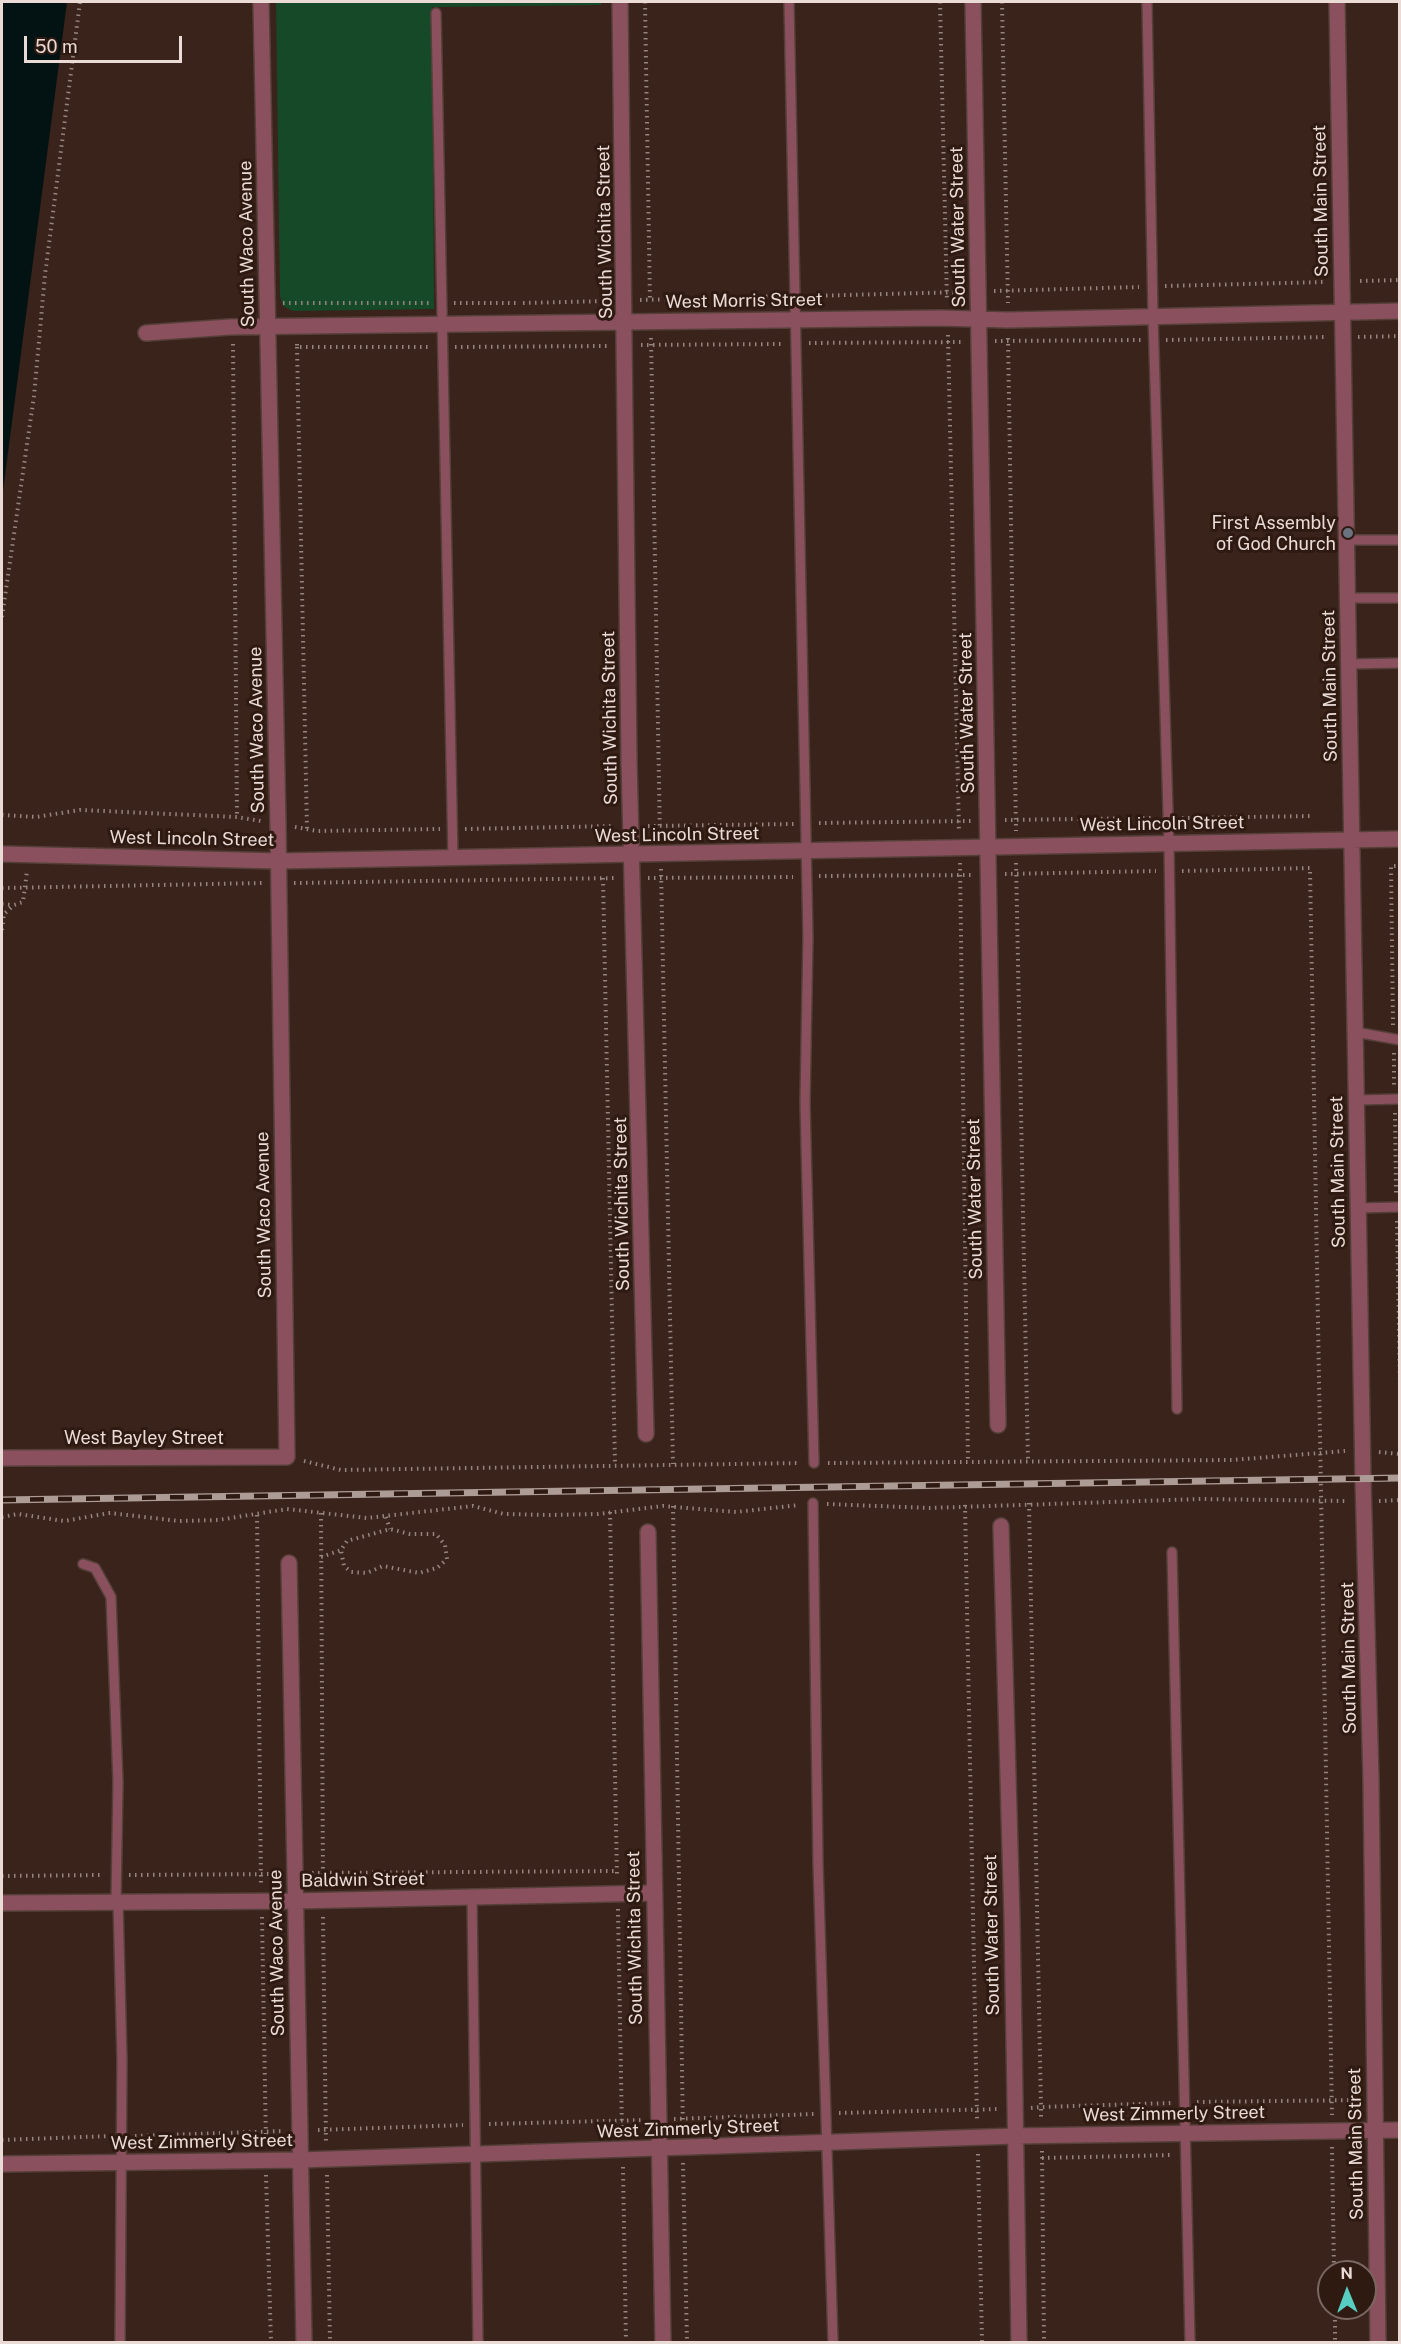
<!DOCTYPE html>
<style>
body{margin:0}
#map{position:relative;width:1401px;height:2344px;overflow:hidden;background:#39231b;font-family:"Public Sans",sans-serif}
canvas{display:block}
.frame{position:absolute;inset:0;border:3px solid #eadbd6;pointer-events:none}
.north{position:absolute;left:1317px;top:2260px;width:60px;height:60px;box-sizing:border-box;background:#2f1a12;border:2px solid #7a6760;border-radius:50%;rotate:359deg;font-size:16px;font-weight:700;line-height:24px;text-align:center;color:#eadbd6}
.north::after{content:'';display:block;margin:auto;width:21px;height:27px;background:#57cec1;clip-path:polygon(50% 0,100% 100%,50% 72%,0 100%)}
.scale{position:absolute;left:24px;top:36px;width:158px;height:27px;box-sizing:border-box;border:3px solid #eadbd6;border-top:0;padding-left:8px;font-size:18px;line-height:21px;white-space:nowrap;color:#eadbd6;-webkit-text-stroke:4px #2f1a12;paint-order:stroke}
</style>
<div id="map">
<canvas width="1401" height="2344"></canvas>
<div class="frame"></div>
<div class="north">N</div>
<div class="scale">50 m</div>
</div>
<script>
const context = document.querySelector('canvas').getContext('2d');
context.lineJoin = 'round';
function fillPath(path, color) { context.fillStyle = color; context.fill(path, 'evenodd'); }
const shape = rows => new Path2D(rows.map(r => 'M' + r).join(''));
function strokePath(path, color, width, dash) { context.strokeStyle = color; context.lineWidth = width; context.lineCap = dash ? 'butt' : 'round'; context.setLineDash(dash || []); context.stroke(path); }
function label(font, color, halo, rows, align = 'center') {
  context.font = font + ' "Public Sans",sans-serif'; context.lineWidth = 6; context.setLineDash([]); context.textBaseline = 'middle'; context.strokeStyle = halo; context.fillStyle = color; for (const [text, x, y, turn = 0] of rows) {
    context.save(); context.translate(x, y); context.rotate((+turn || 0) * Math.PI / 180); context.textAlign = isNaN(turn) ? turn : align; if (halo) context.strokeText(text, 0, 0); context.fillText(text, 0, 0); context.restore();
  }
}
const green = shape([
 [276,2,601,2,601,5,432,7,434,309,293,311,283,306,280,296]
]);
const water = shape([
 [2,2,67,2,2,498]
]);
const path = shape([
 [645,2,650,301],
 [940,2,947,301],
 [1002,2,1008,303],
 [1360,281,1400,280],
 [1165,286,1325,282],
 [994,291,1139,287],
 [808,296,962,292],
 [640,300,782,296],
 [283,303,429,303],
 [454,303,516,303],
 [523,303,608,301],
 [948,335,959,832],
 [1358,337,1400,336],
 [651,338,660,838],
 [1008,338,1016,831],
 [1166,340,1327,337],
 [995,341,1141,340],
 [809,343,964,342],
 [233,344,237,817],
 [297,344,297,347,430,347],
 [641,345,784,344],
 [297,347,307,829],
 [455,347,607,346],
 [2,617,34,396,45,275,80,2],
 [2,815,36,817,80,810,237,817,261,821],
 [1182,818,1310,816],
 [1005,820,1154,818],
 [819,823,971,821],
 [648,826,794,824],
 [295,827,317,831,440,829],
 [465,829,614,826],
 [960,863,968,1461],
 [1016,863,1028,1462],
 [661,869,673,1464],
 [1182,871,1310,868,1332,2115],
 [1005,874,1156,871],
 [819,876,973,875],
 [603,878,615,1464],
 [648,878,793,877],
 [294,883,616,878],
 [2,888,262,883],
 [2,904,13,905],
 [2,930,4,914,14,905,23,902,27,871],
 [1393,1025,1391,866,1400,866],
 [1394,1053,1394,1085],
 [1395,1113,1396,1193],
 [1397,1221,1400,1388],
 [1379,1452,1400,1454],
 [304,1461,341,1470,799,1463],
 [828,1463,1232,1460,1345,1451],
 [1379,1501,1400,1500],
 [1029,1503,1041,2107,1171,2103],
 [827,1504,929,1508,1201,1499,1347,1501],
 [965,1505,977,2120],
 [673,1506,683,2132],
 [610,1512,617,1877],
 [321,1513,323,1883],
 [257,1515,261,1886],
 [2,1517,18,1514,64,1521,110,1513,179,1521,218,1520,287,1509,367,1518,473,1506,504,1514,549,1515,598,1514,663,1506,736,1512,799,1505],
 [386,1517,390,1529],
 [321,1557,341,1550,347,1541,390,1529,410,1534,436,1534,445,1545,447,1559,437,1568,419,1573,383,1566,367,1573,351,1572,344,1566,341,1550],
 [312,1873,617,1871],
 [129,1875,277,1874],
 [2,1876,103,1875],
 [618,1909,622,2132],
 [262,1917,266,2144],
 [323,1917,326,2144],
 [1197,2102,1357,2100],
 [1031,2108,1041,2107,1041,2120],
 [839,2113,1000,2109],
 [674,2119,814,2114],
 [489,2124,643,2120],
 [318,2130,463,2125],
 [135,2136,283,2131],
 [2,2140,109,2136],
 [1332,2147,1334,2272],
 [1042,2151,1044,2342],
 [978,2154,982,2342],
 [1042,2158,1172,2155],
 [683,2163,687,2342],
 [623,2167,626,2342],
 [266,2175,271,2342],
 [327,2175,330,2342],
 [1335,2308,1335,2342]
]);
const service = shape([
 [789,2,808,937,805,1103,814,1463],
 [1147,2,1153,316,1169,844,1177,1409],
 [436,13,453,858],
 [1347,540,1400,540],
 [1348,598,1400,598],
 [1349,664,1400,663],
 [1355,1032,1400,1040],
 [1356,1100,1400,1099],
 [1358,1208,1400,1207],
 [813,1503,818,1863,833,2342],
 [1172,1552,1190,2342],
 [83,1564,95,1568,111,1597,118,1782,116,1902],
 [472,1897,478,2342],
 [118,1902,122,2060,120,2342]
]);
const minor = shape([
 [620,2,629,761,646,1434],
 [973,2,998,1425],
 [146,333,230,327,940,318,1008,320,1400,311],
 [2,1458,287,1457,278,824,261,2],
 [1001,1526,1012,1919,1019,2342],
 [648,1532,663,2342],
 [289,1563,304,2342],
 [2,1903,295,1901,653,1893],
 [2,2164,300,2160,1015,2136,1400,2130]
]);
const tertiary = shape([
 [1337,2,1363,1479,1371,1780,1378,2342],
 [2,854,279,861,1400,839]
]);
const rail = shape([
 [2,1500,1400,1478]
]);
const markers = [
 [1348,533,6,"#6b7280"]
];
const streetNames = [
 ["South Main Street",1321,201,-91],
 ["South Water Street",958,227,-91],
 ["South Wichita Street",605,232,-91],
 ["South Waco Avenue",247,244,-91],
 ["West Morris Street",744,301,-1],
 ["South Main Street",1330,686,-91],
 ["South Water Street",967,713,-91],
 ["South Wichita Street",610,718,-91],
 ["South Waco Avenue",257,730,-91],
 ["West Lincoln Street",1162,824,-1],
 ["West Lincoln Street",677,835,-1],
 ["West Lincoln Street",192,839,1],
 ["South Main Street",1338,1172,-91],
 ["South Water Street",975,1199,-91],
 ["South Wichita Street",622,1204,-91],
 ["South Waco Avenue",264,1215,-91],
 ["West Bayley Street",144,1438],
 ["South Main Street",1349,1658,-91],
 ["Baldwin Street",363,1880,-1],
 ["South Water Street",992,1935,-91],
 ["South Wichita Street",635,1938,-91],
 ["South Waco Avenue",277,1953,-91],
 ["West Zimmerly Street",1174,2114,-1],
 ["West Zimmerly Street",688,2129,-2],
 ["West Zimmerly Street",202,2142,-1],
 ["South Main Street",1356,2144,-91]
];
const poiNames = [
 ["First Assembly",1336,523],
 ["of God Church",1336,544]
];
fillPath(green, '#164927');
fillPath(water, '#031213');
strokePath(service, '#554039', 12);
strokePath(minor, '#554039', 18);
strokePath(tertiary, '#554039', 18);
strokePath(path, '#96847e', 4, [1.5, 4.5]);
strokePath(service, '#8b505e', 9);
strokePath(minor, '#8b505e', 15);
strokePath(tertiary, '#8b505e', 15);
strokePath(rail, '#ad9c96', 7);
strokePath(rail, '#2f1a12', 4.5, [14]);
for (const [x, y, r, color] of markers) { const dot = new Path2D(); dot.arc(x, y, r, 0, 2 * Math.PI); context.fillStyle = color; context.fill(dot); strokePath(dot, '#2f1a12', 2); }
label('18px', '#eadbd6', '#2f1a12', streetNames);
label('18px', '#eadbd6', '#2f1a12', poiNames, 'right');
</script>
